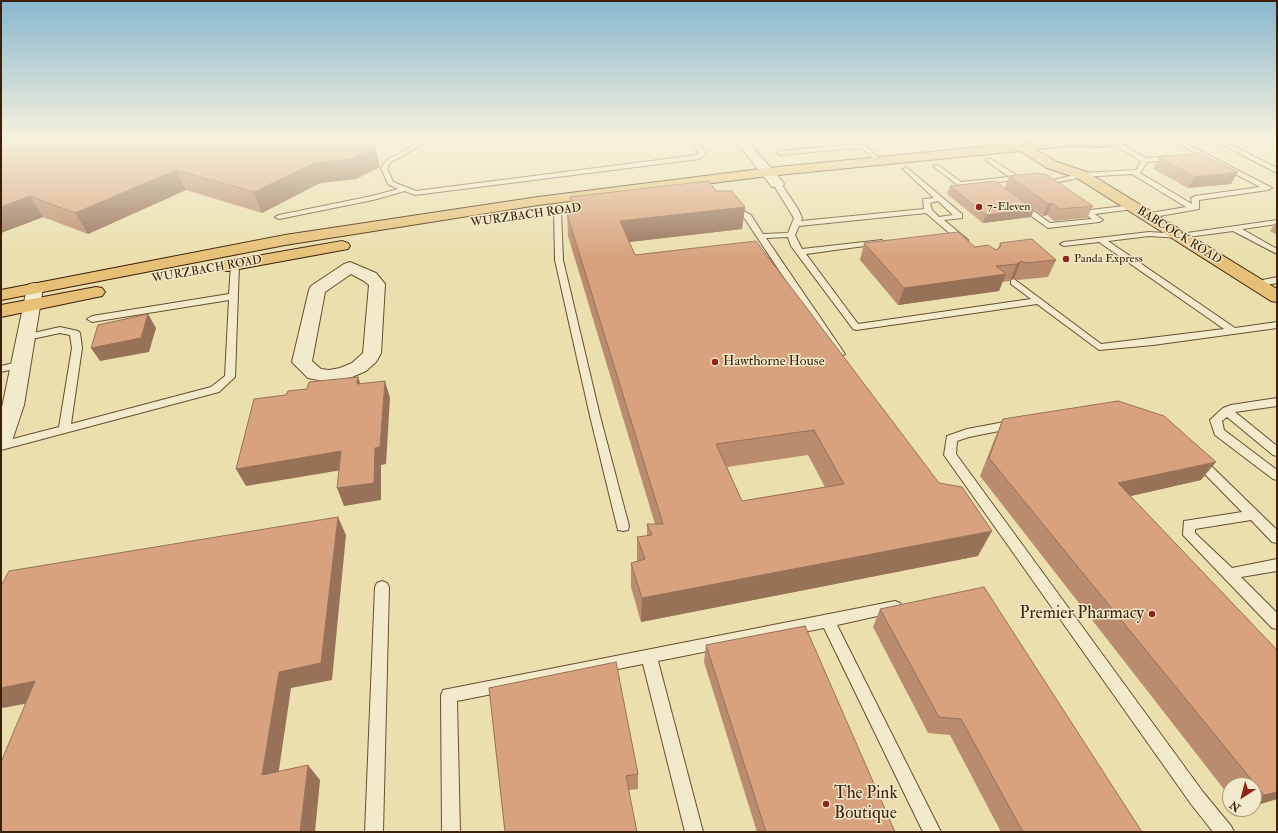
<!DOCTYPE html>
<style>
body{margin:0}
#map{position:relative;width:1278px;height:833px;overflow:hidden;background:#ebdfae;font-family:"IM FELL Double Pica",serif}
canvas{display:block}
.frame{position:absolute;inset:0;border:2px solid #3b1f06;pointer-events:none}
.north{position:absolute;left:1222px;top:777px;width:40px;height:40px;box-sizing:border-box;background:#f2eaca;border:1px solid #a9997c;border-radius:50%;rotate:216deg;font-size:11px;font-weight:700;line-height:16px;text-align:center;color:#3b1f06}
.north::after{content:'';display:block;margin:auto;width:14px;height:18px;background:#8f2418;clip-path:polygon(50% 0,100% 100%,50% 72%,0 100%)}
</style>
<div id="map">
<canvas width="1278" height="833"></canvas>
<div class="frame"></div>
<div class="north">N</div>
</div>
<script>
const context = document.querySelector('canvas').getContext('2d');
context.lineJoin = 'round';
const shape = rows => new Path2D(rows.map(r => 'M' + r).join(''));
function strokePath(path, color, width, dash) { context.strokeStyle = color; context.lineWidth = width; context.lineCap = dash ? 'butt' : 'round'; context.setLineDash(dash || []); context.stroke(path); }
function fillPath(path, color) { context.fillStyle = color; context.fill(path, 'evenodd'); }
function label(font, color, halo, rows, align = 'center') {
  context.font = font + ' "IM FELL Double Pica",serif'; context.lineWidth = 3; context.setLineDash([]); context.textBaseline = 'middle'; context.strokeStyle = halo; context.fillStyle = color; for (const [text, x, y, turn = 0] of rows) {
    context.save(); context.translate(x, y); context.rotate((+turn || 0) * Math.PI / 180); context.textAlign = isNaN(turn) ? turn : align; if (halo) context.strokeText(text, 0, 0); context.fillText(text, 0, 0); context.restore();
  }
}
const service = shape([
 [423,140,431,140,391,162,387,168,393,182,416,191,697,155,699,154,691,140,697,140,706,154,699,159,415,195,405,191,373,200,279,219,275,217,279,215,372,196,398,189,388,184,381,168,387,160,423,140],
 [514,140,542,140,539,142,524,143,514,140],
 [1171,140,1179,140,1272,188,1268,190,1199,200,1199,209,1148,218,1144,216,1145,214,1186,207,1132,174,1082,177,1045,185,1041,183,1082,173,1136,170,1141,161,1111,143,1110,142,1113,140,1146,158,1175,156,1175,158,1173,159,1147,162,1140,173,1192,204,1191,198,1195,196,1260,187,1171,140],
 [1213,140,1221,140,1277,168,1277,173,1213,140],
 [856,144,867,147,882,161,877,162,863,149,856,148,780,155,777,153,780,151,856,144],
 [989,158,1018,176,1026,179,1023,181,1016,180,959,186,933,166,938,165,961,182,1009,177,987,161,986,160,989,158],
 [906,167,962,214,962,218,944,220,968,240,968,244,962,244,926,213,799,226,795,235,802,249,882,240,883,242,879,244,806,254,858,324,1031,299,1011,284,1011,280,1014,279,1101,344,1224,329,1099,242,1064,246,1060,244,1064,242,1149,232,1180,234,1277,220,1277,224,1242,229,1277,249,1277,254,1233,231,1180,238,1149,236,1108,241,1235,328,1277,322,1277,328,1153,345,1099,350,1037,304,856,330,853,329,791,246,788,237,766,238,845,354,840,357,836,356,745,219,727,207,734,205,751,215,763,234,788,233,794,218,773,184,777,182,780,182,798,209,802,218,801,221,924,209,923,199,934,198,904,170,903,169,906,167],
 [938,201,953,215,939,217,932,210,930,203,938,201],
 [1074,202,1080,202,1090,210,1133,205,1137,207,1133,209,1095,214,1103,220,1099,222,1048,228,1017,206,1024,204,1050,223,1092,219,1074,206,1074,202],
 [554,209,561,211,563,260,600,416,629,526,628,530,623,531,618,530,617,526,590,416,555,260,554,209],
 [235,262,239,265,235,377,219,392,1,450,1,442,59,427,72,348,70,335,60,333,27,340,22,337,24,335,60,327,78,331,80,333,82,348,71,424,211,387,225,376,229,300,92,322,87,319,92,316,229,294,231,265,235,262],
 [1277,277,1277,283,1256,287,1252,284,1253,282,1277,277],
 [22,361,27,364,26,366,1,372,1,366,22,361],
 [1277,398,1277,406,1235,412,1277,446,1277,456,1273,455,1227,417,1222,421,1224,430,1277,470,1277,480,1273,479,1215,435,1210,420,1223,408,1231,405,1277,398],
 [1015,420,1019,421,1021,424,1019,427,969,437,957,441,956,454,1203,792,1231,826,1234,832,1213,832,1191,804,944,455,947,436,967,429,1015,420],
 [1198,456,1202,457,1277,530,1277,543,1272,542,1251,520,1195,529,1195,533,1232,568,1277,559,1277,571,1241,577,1277,613,1277,629,1272,628,1183,535,1184,521,1242,512,1194,463,1192,460,1194,457,1198,456],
 [382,581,387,583,389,587,383,832,365,832,375,587,377,583,382,581],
 [895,601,900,603,902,607,900,611,837,625,941,832,923,832,824,628,658,661,703,832,685,832,643,664,457,701,460,832,442,832,441,695,443,690,895,601]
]);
const minor = shape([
 [735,140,747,140,782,181,784,184,782,187,772,187,735,140],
 [350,262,376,273,385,284,381,353,376,362,366,371,352,377,329,382,308,378,292,362,309,290,311,286,344,264,350,262],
 [351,274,364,281,369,285,363,353,352,363,340,368,329,370,321,369,312,361,325,292,351,274],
 [35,283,41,284,43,288,24,405,12,441,9,446,1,449,1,412,27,288,29,284,35,283]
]);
const primary = shape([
 [1017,140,1024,143,1054,140,1134,140,1128,144,1102,147,1072,146,1035,149,1057,162,1087,172,1277,289,1277,302,1271,301,1077,178,1047,168,1020,151,768,176,538,205,285,245,1,300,1,290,285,235,538,197,768,168,1011,144,1012,141,1017,140],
 [342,241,348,243,350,246,348,249,228,271,222,270,220,266,222,262,228,261,342,241],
 [96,287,102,288,105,292,102,296,1,317,1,305,96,287]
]);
const wall = shape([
 [1,140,375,147,380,167,356,179,320,183,262,213,186,190,88,234,43,217,1,233],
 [1159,157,1231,184,1188,188,1153,169],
 [1009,176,1093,206,1087,218,1054,221,1047,215,1043,216,1034,209,1031,217,983,223,947,194,950,186,1005,188],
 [716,191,745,207,742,229,629,242,635,255,978,556,641,622,631,587,631,563,637,561,637,537,647,536,647,524,655,524,568,236,567,214,572,213,570,197],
 [808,455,825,487,742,501,727,467],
 [1277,221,1277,235,1270,231],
 [864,243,975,247,996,250,998,248,1000,243,1056,260,1048,277,1018,280,1014,278,1010,281,1002,282,999,291,898,305,860,260],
 [1003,419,1201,480,1130,496,1277,650,1277,799,1254,806,1254,785,1230,785,1230,797,980,476,995,438],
 [880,609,1142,832,1001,832,950,735,928,733,873,627],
 [706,645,895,832,757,832,704,662],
 [489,688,638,774,638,789,629,790]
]);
const shadedWall = shape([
 [375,147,380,167,356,179,320,183,262,213,254,192,314,163],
 [176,170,186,190,88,234,75,213],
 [1238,172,1231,184,1188,188,1195,177],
 [30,196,43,217,1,233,1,207],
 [1052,203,1047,215,1043,216,1048,204],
 [745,207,742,229,621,243,620,221],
 [1034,209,1031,217,983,223,986,215],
 [1021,261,1014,278,1010,281,1017,264],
 [1006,274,999,291,898,305,904,288],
 [148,314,156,328,149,352,100,361,91,348],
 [358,377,364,394,357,384],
 [385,381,390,398,386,464,381,465,381,500,344,506,337,488,375,448],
 [341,451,348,469,246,486,236,469],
 [1216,462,1201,480,1105,502,1118,483],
 [338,517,346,535,332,680,291,688,276,790,262,775,279,672],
 [992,531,978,556,641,622,642,598],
 [35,681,55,698,3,708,1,706,1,687],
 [308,765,320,780,315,832,300,832],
 [1277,792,1277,799,1254,806,1254,801,1264,795]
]);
const building = shape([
 [1,140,346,140,375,147,351,159,314,163,254,192,176,170,75,213,30,196,1,207,1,140],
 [1199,153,1238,172,1195,177,1159,157,1199,153],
 [1038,173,1047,175,1093,206,1060,209,1052,203,1048,204,1009,176,1038,173],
 [709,181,716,191,732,191,745,207,620,221,635,255,756,241,939,483,962,487,992,531,642,598,631,563,645,559,637,537,652,535,647,524,663,524,567,214,578,212,570,197,709,181],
 [814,430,844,484,742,501,716,444,814,430],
 [995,181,1034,209,986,215,950,186,995,181],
 [958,232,975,247,988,245,996,250,1001,246,1000,243,1032,239,1056,260,1025,263,1021,261,1017,264,996,266,1006,274,904,288,864,243,958,232],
 [148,314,141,338,91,348,98,325,148,314],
 [358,377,357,384,385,381,380,447,375,448,374,483,337,488,341,451,236,469,254,399,286,395,288,391,307,389,309,382,358,377],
 [1118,401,1164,416,1216,462,1118,483,1277,650,1277,792,1264,795,989,458,1003,419,1118,401],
 [338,517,321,663,279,672,262,775,308,765,300,832,1,832,1,762,35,681,1,688,1,586,9,571,338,517],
 [984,587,1142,832,1023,832,961,719,939,717,880,609,984,587],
 [805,626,895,832,766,832,706,645,805,626],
 [616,662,638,774,626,776,637,832,505,832,489,688,616,662]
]);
const markers = [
 [979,207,4,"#8f2418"],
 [1066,259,4,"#8f2418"],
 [715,362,4,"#8f2418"],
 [1152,614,4,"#8f2418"],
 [826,804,4,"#8f2418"]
];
const farPoinames = [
 ["7-Eleven",987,207],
 ["Panda Express",1074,259]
];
const farStreetnames = [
 ["WURZBACH ROAD",526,216,-8],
 ["BABCOCK ROAD",1179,236,32],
 ["WURZBACH ROAD",207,270,-10]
];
const poiNames = [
 ["Hawthorne House",723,362]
];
const nearPoinames = [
 ["Premier Pharmacy",1144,614],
 ["The Pink",834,794,"left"],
 ["Boutique",834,814,"left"]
];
strokePath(service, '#674f30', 2);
strokePath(minor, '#674f30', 2);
strokePath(primary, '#3b1f06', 2);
fillPath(service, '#f2eaca');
fillPath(minor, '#f2eaca');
fillPath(primary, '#e6c077');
fillPath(wall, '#ba8b6c');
fillPath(shadedWall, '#977158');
fillPath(building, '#d8a27e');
strokePath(building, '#977158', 1);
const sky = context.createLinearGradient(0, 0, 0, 257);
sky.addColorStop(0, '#88b7d0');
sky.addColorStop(0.54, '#f6f1db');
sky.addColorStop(1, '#f6f1db00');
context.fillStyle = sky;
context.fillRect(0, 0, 1278, 257);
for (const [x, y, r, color] of markers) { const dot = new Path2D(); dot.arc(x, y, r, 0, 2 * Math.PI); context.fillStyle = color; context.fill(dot); strokePath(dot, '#f2eaca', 1.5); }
label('12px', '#3b1f06', '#f2eaca', farPoinames, 'left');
label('12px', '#3b1f06', '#f2eaca', farStreetnames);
label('14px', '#3b1f06', '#f2eaca', poiNames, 'left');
label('17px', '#3b1f06', '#f2eaca', nearPoinames, 'right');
</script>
